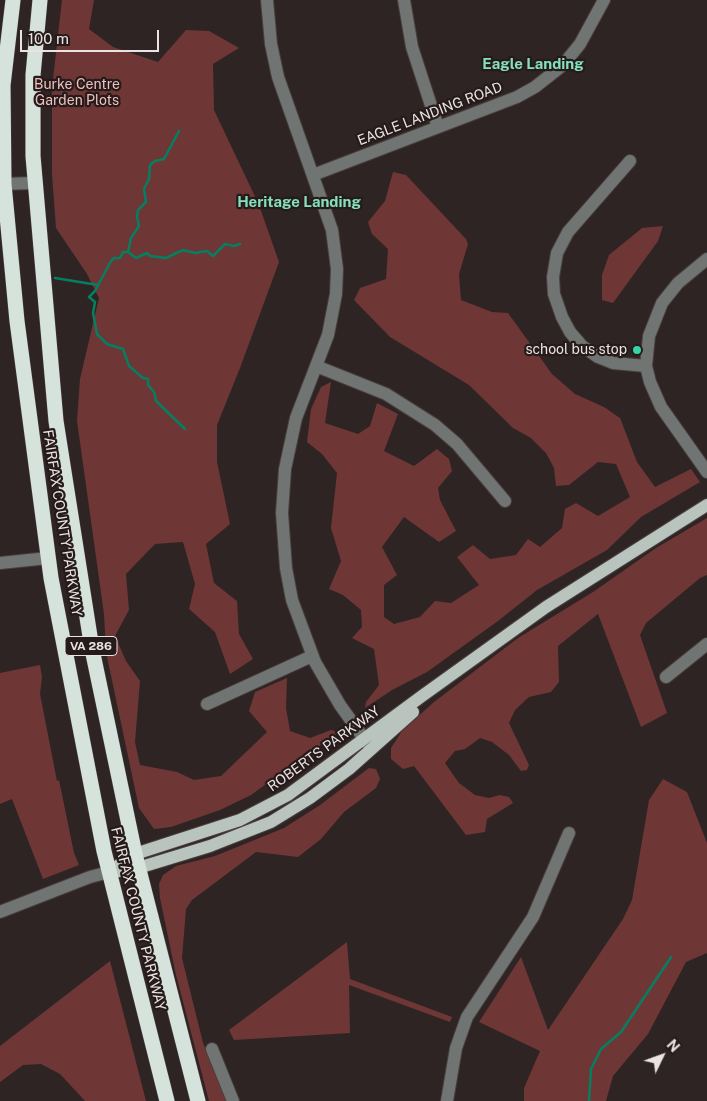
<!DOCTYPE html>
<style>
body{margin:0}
#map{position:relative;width:707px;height:1101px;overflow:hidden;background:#2f2424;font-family:"Public Sans",sans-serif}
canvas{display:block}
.north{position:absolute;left:637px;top:1031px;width:50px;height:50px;-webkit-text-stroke:4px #251b1a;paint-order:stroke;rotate:48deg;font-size:14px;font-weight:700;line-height:20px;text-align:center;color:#ebe3e3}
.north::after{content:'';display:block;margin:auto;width:18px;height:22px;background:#ebe3e3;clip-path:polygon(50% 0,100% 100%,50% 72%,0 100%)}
.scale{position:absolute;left:20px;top:30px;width:139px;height:22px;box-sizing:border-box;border:2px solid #ebe3e3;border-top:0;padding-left:6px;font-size:15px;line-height:18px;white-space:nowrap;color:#ebe3e3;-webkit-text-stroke:4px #251b1a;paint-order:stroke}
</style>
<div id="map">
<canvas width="707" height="1101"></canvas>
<div class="north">N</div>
<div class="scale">100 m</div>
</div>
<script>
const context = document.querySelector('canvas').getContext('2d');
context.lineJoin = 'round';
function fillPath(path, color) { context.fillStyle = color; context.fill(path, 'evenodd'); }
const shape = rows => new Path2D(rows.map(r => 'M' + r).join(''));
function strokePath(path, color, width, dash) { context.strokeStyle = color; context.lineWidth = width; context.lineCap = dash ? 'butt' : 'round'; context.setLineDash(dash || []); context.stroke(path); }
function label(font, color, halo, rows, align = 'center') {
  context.font = font + ' "Public Sans",sans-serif'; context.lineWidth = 4.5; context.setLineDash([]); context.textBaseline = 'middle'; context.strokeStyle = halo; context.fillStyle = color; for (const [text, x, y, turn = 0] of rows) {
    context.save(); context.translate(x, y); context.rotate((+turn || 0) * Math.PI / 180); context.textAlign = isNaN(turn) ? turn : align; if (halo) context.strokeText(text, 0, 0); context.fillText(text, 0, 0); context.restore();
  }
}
const green = shape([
 [62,0,94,0,89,29,113,47,158,62,186,30,209,31,239,48,213,64,214,110,259,205,279,262,240,368,217,425,217,462,230,524,206,544,214,583,237,601,239,634,253,659,230,674,215,632,189,609,195,584,183,542,155,544,126,574,129,610,115,636,126,661,140,681,135,742,140,765,177,772,194,780,221,776,267,732,249,711,255,692,287,678,286,708,290,731,310,738,331,730,335,731,336,736,321,744,312,761,301,770,276,777,251,795,220,810,171,827,154,829,139,808,106,652,104,614,77,421,80,379,99,298,87,274,56,228,52,174,52,88],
 [393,172,406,175,466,239,468,244,459,274,461,300,492,312,508,313,552,374,575,394,604,407,620,418,637,462,655,487,691,469,700,482,641,517,607,550,537,590,498,621,427,672,392,690,365,708,366,702,379,685,374,649,352,638,362,627,361,610,343,595,329,589,341,561,331,528,337,473,322,454,307,442,311,409,321,387,331,382,325,423,358,434,370,426,377,403,398,414,384,451,414,466,437,449,449,459,452,471,438,488,440,500,456,531,439,542,404,517,382,547,397,575,384,585,384,617,394,624,420,617,435,601,451,603,479,585,457,557,473,545,490,559,516,555,528,539,540,547,562,528,565,509,576,503,598,516,630,497,616,464,598,462,569,485,556,486,554,468,546,453,531,438,513,428,469,385,390,337,354,300,360,288,386,279,388,249,372,234,368,222,385,201],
 [663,226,658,241,613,303,602,300,602,275,609,255,642,228],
 [707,518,707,575,700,578,646,623,640,635,667,713,641,727,598,614,558,646,559,682,551,692,529,697,515,710,509,723,529,765,527,770,521,771,509,755,492,742,480,738,465,749,455,751,445,763,459,783,475,795,489,798,500,795,509,797,513,803,487,819,485,832,466,835,414,766,403,769,391,759,391,748,402,731,434,702,518,638,593,592,656,548],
 [40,665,42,677,40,694,57,781,59,780,74,853,79,865,43,879,12,799,0,804,0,673],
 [369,768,376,769,380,779,376,788,344,812,321,839,298,857,256,852,192,900,186,909,182,958,203,1043,227,1101,209,1101,176,975,160,898,159,884,163,875,176,866,215,856,284,828,320,805],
 [663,779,687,792,707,843,707,953,686,962,648,1034,613,1076,606,1101,524,1101,524,1088,540,1051,479,1022,521,957,548,1030,623,919,632,900,649,800],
 [347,942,350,979,452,1017,450,1022,349,985,350,1033,234,1040,229,1030],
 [110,961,146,1101,85,1101,60,1074,41,1064,23,1065,0,1082,0,1046]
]);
const stream = shape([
 [128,252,131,238,139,226,137,217,138,210,146,202,144,189,149,179,150,165,155,161,164,159,179,131],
 [55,278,98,285],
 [185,429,156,401,154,392,148,385,148,379,143,378,129,366,123,349,107,344,97,334,93,313,95,302,89,297,95,291,111,261,114,258,120,258,123,252,128,252,136,258,147,253,150,256,166,258,183,250,195,253,207,251,213,256,225,244,234,246,240,244],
 [589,1101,591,1069,601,1049,621,1032,671,957]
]);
const minor = shape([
 [267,0,271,44,278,77,332,230,337,269,336,294,328,335,296,418,285,469,282,513,286,568,292,600,315,662,340,705,370,747],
 [404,0,412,47,438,127],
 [630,161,568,232,557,253,553,277,554,294,562,317,570,332,582,346,598,357,613,363,646,366],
 [313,175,517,97,535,87,563,65,580,44,604,0],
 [0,184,35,183],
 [707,259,678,283,662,303,649,336,646,366,650,382,661,407,707,472],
 [316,366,386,394,435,425,457,444,505,501],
 [0,563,48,558],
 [666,677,707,644],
 [207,704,312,656],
 [0,912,90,877,109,872],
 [212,1049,233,1101],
 [447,1101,456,1048,467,1017,533,917,569,833]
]);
const major = shape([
 [109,872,135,854,240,820,288,795,422,696,546,607,707,505],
 [112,872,138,868,210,846,271,822,310,798,349,769,413,712]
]);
const highway = shape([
 [13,0,3,85,4,184,17,321,51,578,104,851,167,1101],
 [40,0,33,75,33,156,56,421,92,649,135,854,198,1101]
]);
const markers = [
 [637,350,5,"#35d4a7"]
];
const shields = [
 [91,646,52]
];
const shieldNames = [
 ["VA 286",91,646]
];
const parkNames = [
 ["Burke Centre",77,85],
 ["Garden Plots",77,101]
];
const streetNames = [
 ["EAGLE LANDING ROAD",430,114,-21],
 ["FAIRFAX COUNTY PARKWAY",62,523,81],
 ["ROBERTS PARKWAY",324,749,-36],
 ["FAIRFAX COUNTY PARKWAY",138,919,76]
];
const poiNames = [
 ["school bus stop",627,350]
];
const neighbourhoodNames = [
 ["Eagle Landing",533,64],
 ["Heritage Landing",299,202]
];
fillPath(green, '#6f3636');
strokePath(stream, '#057f61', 2.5);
strokePath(minor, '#493f3f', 14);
strokePath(major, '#493f3f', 14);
strokePath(highway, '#493f3f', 16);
strokePath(minor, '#707573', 12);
strokePath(major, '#b9c4bf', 12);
strokePath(highway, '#d6e3dd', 15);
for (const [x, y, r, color] of markers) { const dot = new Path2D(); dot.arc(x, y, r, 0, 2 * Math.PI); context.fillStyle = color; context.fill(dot); strokePath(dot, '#251b1a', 2); }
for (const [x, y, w] of shields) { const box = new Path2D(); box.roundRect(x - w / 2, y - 9.5, w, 19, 4); context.fillStyle = '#251b1a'; context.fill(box); strokePath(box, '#ebe3e3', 1); }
label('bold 12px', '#ebe3e3', null, shieldNames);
label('14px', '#f0c1bf', '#251b1a', parkNames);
label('14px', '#ebe3e3', '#251b1a', streetNames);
label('14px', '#ebe3e3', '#251b1a', poiNames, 'right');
label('bold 15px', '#85e0bf', '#251b1a', neighbourhoodNames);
</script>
